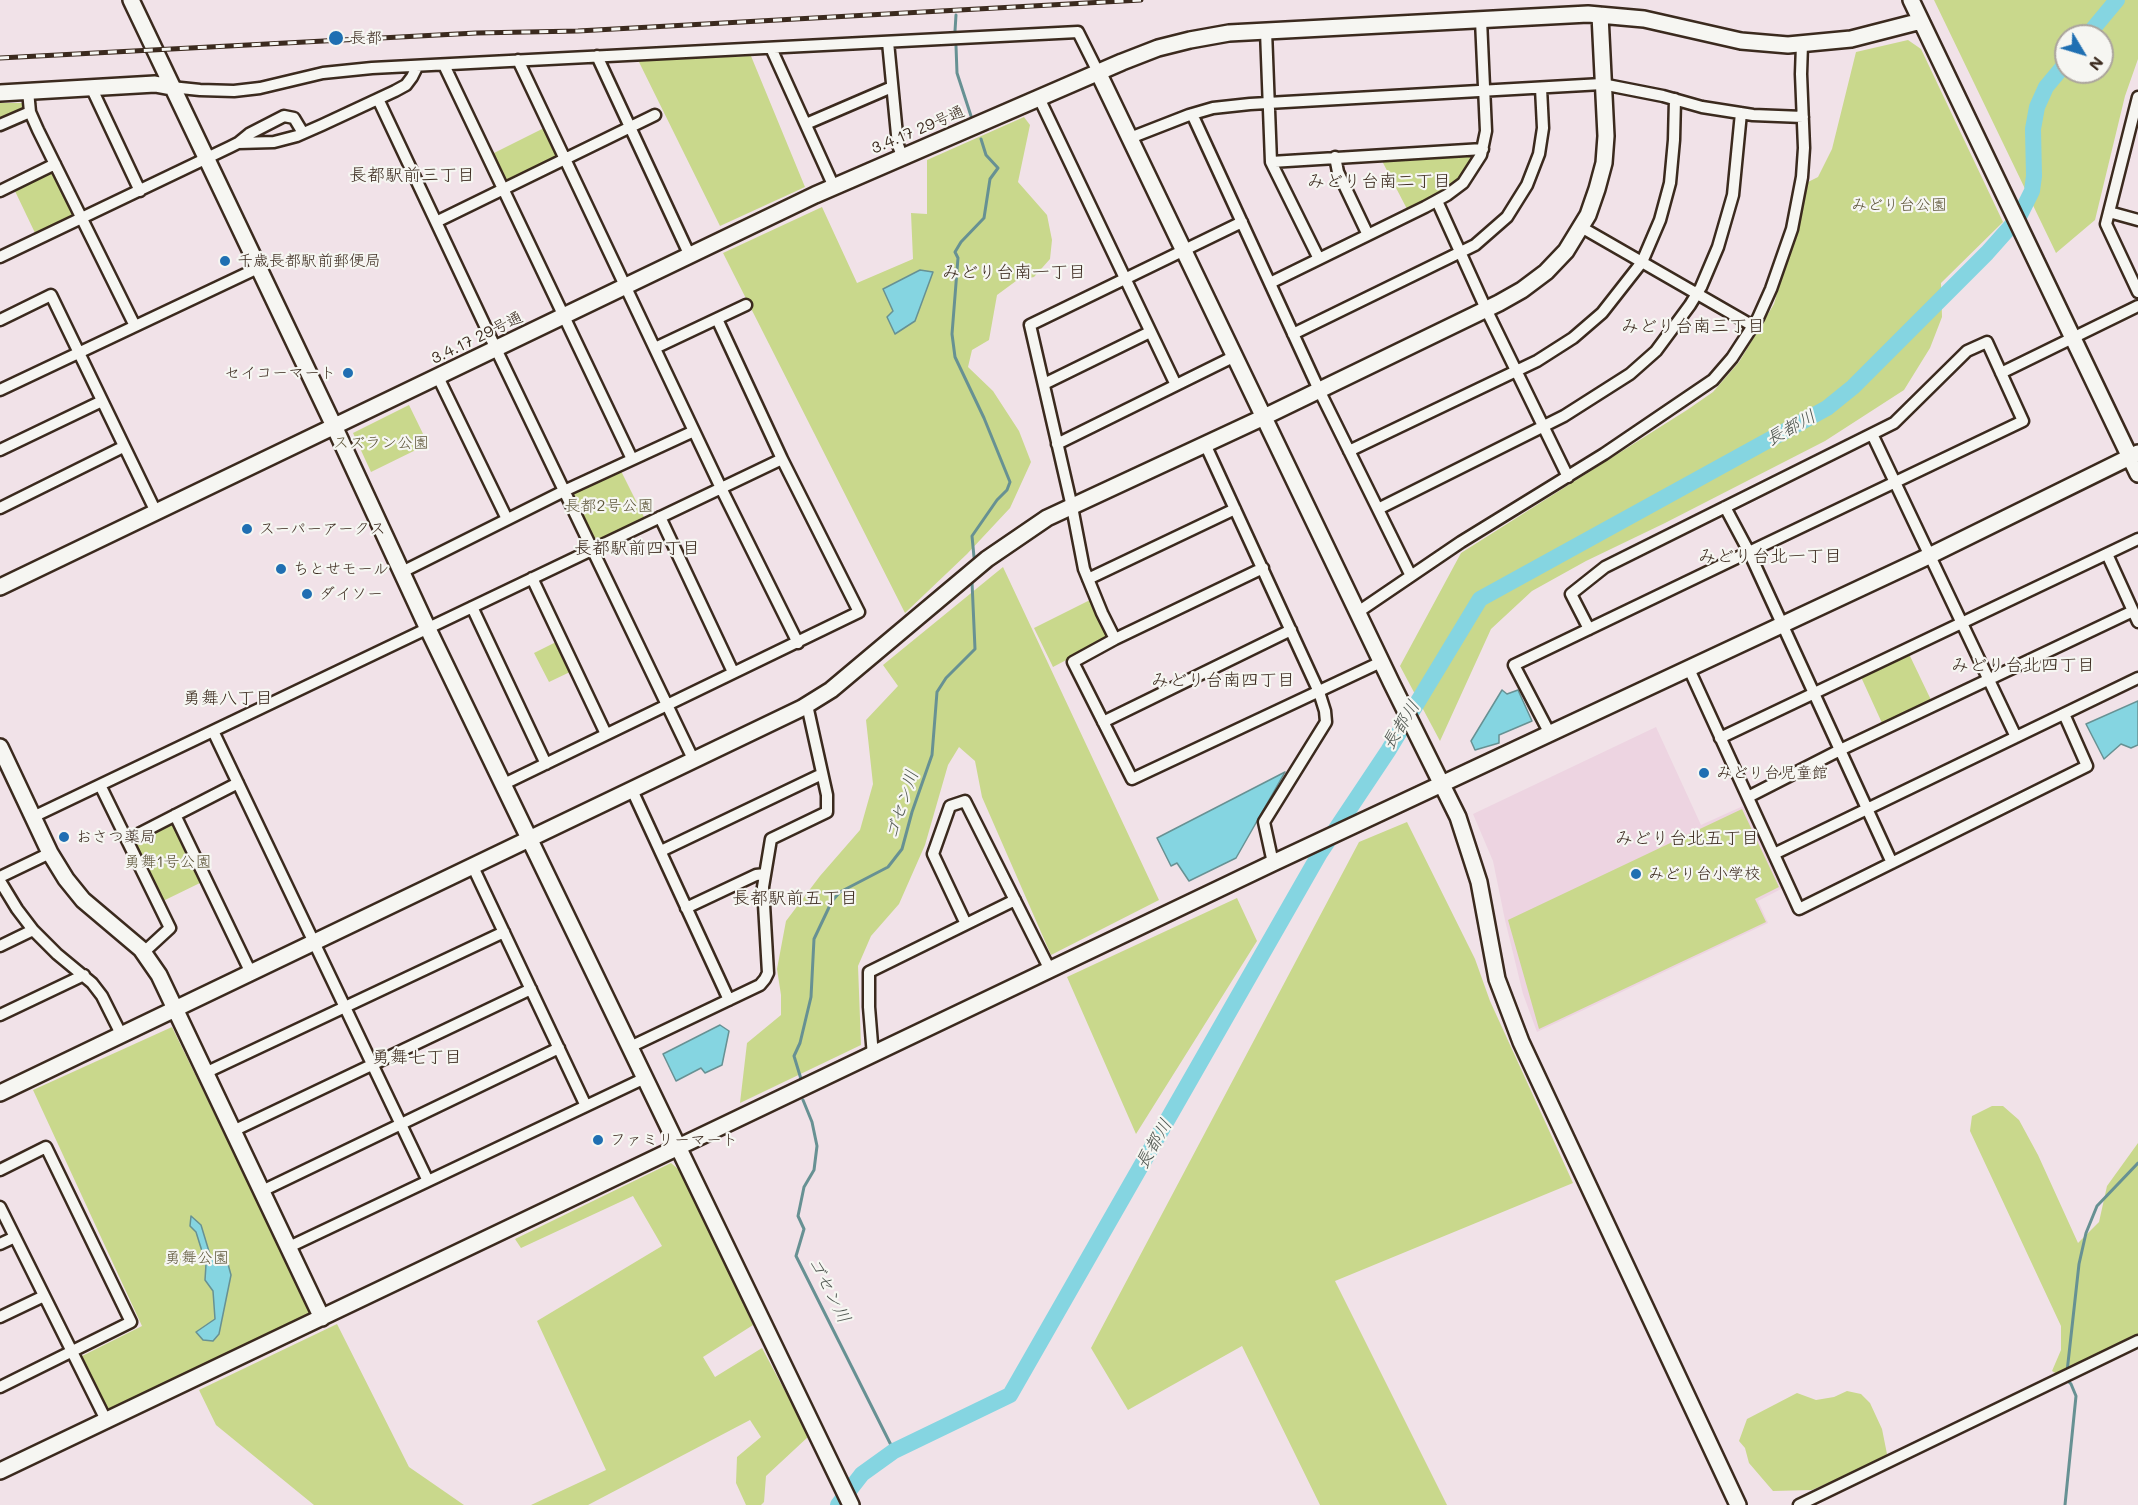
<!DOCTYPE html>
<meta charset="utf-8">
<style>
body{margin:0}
#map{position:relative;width:2138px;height:1505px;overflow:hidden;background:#f1e2e8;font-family:Mali,sans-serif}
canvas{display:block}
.north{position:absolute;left:2054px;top:24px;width:60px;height:60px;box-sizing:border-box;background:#f6f6f2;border:2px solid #aba49d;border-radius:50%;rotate:128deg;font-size:16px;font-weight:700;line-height:24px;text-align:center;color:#3b2a1e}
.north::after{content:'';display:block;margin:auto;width:21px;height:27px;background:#1f6fb2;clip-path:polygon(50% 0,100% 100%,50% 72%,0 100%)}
</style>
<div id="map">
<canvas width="2138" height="1505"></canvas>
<div class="north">N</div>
</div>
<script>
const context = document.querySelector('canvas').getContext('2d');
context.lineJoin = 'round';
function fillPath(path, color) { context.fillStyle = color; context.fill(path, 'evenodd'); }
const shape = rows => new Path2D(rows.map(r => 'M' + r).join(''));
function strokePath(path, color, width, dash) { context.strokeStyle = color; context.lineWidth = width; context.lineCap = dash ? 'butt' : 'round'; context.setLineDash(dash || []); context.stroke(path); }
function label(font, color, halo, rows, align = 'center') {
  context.font = font + ' Mali,"Klee One",sans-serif'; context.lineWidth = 4.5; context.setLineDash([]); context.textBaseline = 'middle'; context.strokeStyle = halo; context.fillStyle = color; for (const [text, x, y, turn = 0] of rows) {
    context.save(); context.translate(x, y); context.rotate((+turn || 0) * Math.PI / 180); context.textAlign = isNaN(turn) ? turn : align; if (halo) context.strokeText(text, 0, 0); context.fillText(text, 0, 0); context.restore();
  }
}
const built = shape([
 [1656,727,1701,825,1743,806,1783,888,1758,901,1768,923,1537,1032,1523,994,1505,920,1493,861,1473,814]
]);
const green = shape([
 [1934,0,2138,0,2138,59,2125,96,2095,220,2056,253],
 [2066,36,2102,36,2102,72,2066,72],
 [1908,40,1921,49,2003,222,1941,283,1942,317,1930,348,1904,390,1825,441,1665,523,1586,561,1532,591,1491,629,1440,741,1400,666,1461,553,1687,410,1713,392,1739,362,1774,304,1808,182,1818,177,1832,149,1856,52],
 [751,56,805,187,720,226,638,60],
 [0,103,38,103,0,120],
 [1024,117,1030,125,1018,182,1047,215,1052,240,1050,259,1034,277,1016,281,997,295,989,340,972,350,968,367,993,391,1019,431,1031,462,1010,508,967,554,905,613,723,253,822,207,857,283,913,259,911,213,927,214,927,160],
 [544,128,558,158,506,183,492,154],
 [1468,154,1472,160,1455,184,1447,191,1407,209,1381,159],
 [55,169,77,215,36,235,14,189],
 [409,405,428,444,371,472,353,433],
 [621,471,645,519,596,542,573,493],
 [1003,567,1159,900,1051,955,982,797,975,761,959,747,948,765,925,845,899,904,871,936,858,966,861,1045,740,1103,747,1043,781,1015,781,995,777,969,786,921,820,876,860,830,873,784,866,720,898,686,883,665],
 [1090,600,1108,638,1053,667,1034,628],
 [556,642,570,672,549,682,534,653],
 [1909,654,1931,700,1882,723,1861,677],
 [1742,809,1779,887,1755,899,1766,922,1539,1029,1508,920],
 [1407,822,1475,959,1490,1001,1573,1183,1335,1281,1447,1505,1320,1505,1242,1346,1128,1410,1091,1348,1359,842],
 [172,823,202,882,163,901,134,843],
 [1237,898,1257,941,1136,1134,1067,977],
 [172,1027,311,1312,109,1414,82,1356,142,1326,33,1090],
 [1992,1106,2003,1106,2019,1120,2038,1155,2078,1243,2099,1222,2107,1186,2138,1143,2138,1334,2057,1374,2052,1371,2061,1350,2061,1326,1970,1131,1972,1116],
 [671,1163,684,1174,753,1325,703,1357,715,1377,762,1348,809,1436,766,1476,764,1502,761,1505,746,1505,736,1483,737,1457,761,1437,750,1420,588,1505,531,1505,606,1470,537,1321,662,1246,633,1196,521,1248,515,1239],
 [337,1324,409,1467,464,1505,314,1505,216,1425,199,1390],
 [1847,1391,1861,1394,1870,1403,1882,1429,1887,1454,1875,1463,1812,1490,1773,1491,1749,1463,1745,1448,1739,1441,1747,1419,1797,1393,1816,1400,1834,1397]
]);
const water = shape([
 [920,270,933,272,915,321,895,334,887,317,893,311,883,289,920,270],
 [1502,690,1507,694,1518,690,1532,721,1499,735,1499,743,1475,750,1471,741,1502,690],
 [2138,701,2138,745,2131,748,2121,744,2104,759,2086,724,2138,701],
 [1285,772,1236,858,1189,881,1177,863,1171,866,1157,838,1285,772],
 [720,1025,729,1031,722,1065,705,1073,701,1068,676,1081,663,1054,720,1025],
 [191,1216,201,1225,211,1258,228,1264,231,1275,219,1334,213,1341,203,1340,196,1332,215,1319,213,1291,205,1280,206,1264,196,1232,190,1226,191,1216]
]);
const stream = shape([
 [955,31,956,15],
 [956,46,957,73,971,116],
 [974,557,972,536,997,500,1007,490,1010,482,984,418,955,357,952,334,958,258,955,252,961,242,984,218,990,179,998,168,986,155,981,139],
 [801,1079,794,1056,800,1043,811,997,814,939,832,901,840,892,888,867,902,849,912,812,932,755,937,692,946,678,975,649,972,582],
 [803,1100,812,1122,817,1146,814,1170,804,1187,798,1216,804,1229,796,1256,894,1451],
 [2067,1372,2079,1264,2086,1233,2097,1206,2138,1163],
 [2065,1505,2076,1396,2071,1384,2066,1379]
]);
const river = shape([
 [2087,36,2117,0],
 [838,1505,862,1474,894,1451,1010,1395,1320,853,1388,751,1480,599,1827,408,1853,387,1987,253,2019,217,2032,191,2034,176,2033,129,2037,107,2046,87,2066,63]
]);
const street = shape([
 [1266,31,1271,162,1319,259],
 [888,42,898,145,902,156],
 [771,48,834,187],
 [597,56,690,256],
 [518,60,721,488,798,643],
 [444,65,632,459],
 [171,87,200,90,234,91,260,88,323,73,372,68,1078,32,1098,72],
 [92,89,140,191],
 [28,91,30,112,38,130,135,326],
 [2138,97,2106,224,2138,292],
 [1039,98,1176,385],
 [378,99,496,349,694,761],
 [1192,114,1319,390,1411,576],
 [806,124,892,87],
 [0,125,30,112],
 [1130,138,1189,115,1213,108,1250,104,1602,84,1663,96,1702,107,1753,115,1803,117],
 [238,143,249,134,284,116,294,118,303,133],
 [1335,157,1338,172,1368,235],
 [1271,162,1483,149],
 [0,191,55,164],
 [1437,201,1486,309,1568,477],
 [2109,212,2138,220],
 [436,222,655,115],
 [1581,227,1753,326],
 [0,257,230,147,238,143,274,142,297,136,322,125,395,91,406,85,412,77,417,67],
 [1270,283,1425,207,1447,195,1463,183,1481,155,1486,131,1481,20],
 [0,320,51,295,156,512],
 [1293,334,1475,245,1507,217,1527,185,1539,154,1543,128,1541,88],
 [655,348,746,305],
 [2001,373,2138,306],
 [438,377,507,519],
 [1044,384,1150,332],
 [0,390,258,268],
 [1872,434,2016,737],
 [1057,444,1235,356],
 [1205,444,1319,692,1325,711,1326,722,1264,822,1273,863],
 [0,450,102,401],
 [1349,451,1537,361,1573,338,1602,313,1642,262,1660,220,1670,183,1674,140,1675,99],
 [1725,507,1749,552,1892,863],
 [0,508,123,447],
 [1378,509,1564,416,1630,374,1656,351,1690,305,1701,287,1718,247,1733,195,1741,113],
 [660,517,733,672],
 [2107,554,2138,622],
 [1263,568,1115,639,1073,662,1132,779,1381,662],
 [402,572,564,491,694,431],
 [532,578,606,734],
 [1088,579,1235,509],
 [472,607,546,764],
 [1358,612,1461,542,1604,454,1713,380,1732,358,1758,318,1771,289,1792,229,1802,177,1804,148,1801,74,1802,44],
 [1115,639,1102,613,1084,569,1072,507,1030,325,1242,222],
 [1689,669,1799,909,2087,766,2064,714],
 [1103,722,1291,630],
 [213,731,428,1181],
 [1550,734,1514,665,1749,552,2023,421,1987,342,1967,351,1894,423,1605,567,1571,594,1589,629],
 [1720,738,2138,539],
 [504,784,859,612,782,459,717,319],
 [100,785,170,928,144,952],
 [632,790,729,1000],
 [1748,797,1840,750,2133,611],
 [175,815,251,973],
 [33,817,782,459],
 [127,840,238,783],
 [661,851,822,774],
 [1774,854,2138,678],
 [473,867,586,1106],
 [0,877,50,853],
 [0,881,17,909,33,930,57,954,92,983,102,996,122,1036],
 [686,908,756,875,765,874],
 [966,924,933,854,950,806,965,801,1050,970],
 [0,946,33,930],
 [0,1015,84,975],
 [630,1047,760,985,765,979,768,973,763,887,771,839,827,812,827,795,807,705],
 [873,1056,869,1007,869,972,1015,900],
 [205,1073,504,932],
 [233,1131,531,989],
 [0,1170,46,1147,131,1322,0,1387],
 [262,1191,559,1048],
 [0,1207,107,1422],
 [0,1244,15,1237],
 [289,1247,645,1078],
 [0,1317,44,1296],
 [1799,1505,2138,1341]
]);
const secondary = shape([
 [131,0,334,426,428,629,851,1505],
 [1911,0,2138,474],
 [1098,72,1392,684,1458,817,1479,882,1497,979,1521,1042,1738,1505],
 [0,93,155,84,171,87],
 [0,587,815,195,1122,62,1158,48,1190,40,1229,33,1588,14,1644,19,1741,41,1788,45,1851,39,1921,21],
 [0,747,50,853,66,879,83,900,141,949,159,975,322,1318],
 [0,1093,802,708,831,690,987,559,1047,518,1264,417,1499,303,1522,290,1546,272,1566,251,1588,215,1597,189,1604,163,1606,136,1600,15],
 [0,1471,1273,863,1929,556,2138,453]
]);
const rail = shape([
 [0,58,476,33,578,31,1141,0]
]);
const markers = [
 [336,38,8,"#1f6fb2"],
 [225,261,6,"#1f6fb2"],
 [348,373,6,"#1f6fb2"],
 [247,529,6,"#1f6fb2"],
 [281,569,6,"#1f6fb2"],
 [307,594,6,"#1f6fb2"],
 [1704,773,6,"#1f6fb2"],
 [64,837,6,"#1f6fb2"],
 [1636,874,6,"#1f6fb2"],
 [598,1140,6,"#1f6fb2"]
];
const poiNames = [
 ["長都",350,38],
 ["千歳長都駅前郵便局",237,261],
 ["セイコーマート",336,373,"right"],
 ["スーパーアークス",259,529],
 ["ちとせモール",293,569],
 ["ダイソー",319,594],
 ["みどり台児童館",1716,773],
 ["おさつ薬局",76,837],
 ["みどり台小学校",1648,874],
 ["ファミリーマート",610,1140]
];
const streetNames = [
 ["3.4.17 29号通",918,130,-23],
 ["3.4.17 29号通",477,338,-26]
];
const parkNames = [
 ["みどり台公園",1899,205],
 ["スズラン公園",381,443],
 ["長都2号公園",609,506],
 ["勇舞1号公園",168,862],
 ["勇舞公園",197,1258]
];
const neighbourhoodNames = [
 ["長都駅前三丁目",412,175],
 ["みどり台南二丁目",1379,181],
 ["みどり台南一丁目",1014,272],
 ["みどり台南三丁目",1693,326],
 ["長都駅前四丁目",637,548],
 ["みどり台北一丁目",1770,556],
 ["みどり台北四丁目",2023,665],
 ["みどり台南四丁目",1223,680],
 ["勇舞八丁目",228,698],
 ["みどり台北五丁目",1687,838],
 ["長都駅前五丁目",795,898],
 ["勇舞七丁目",417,1057]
];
const waterNames = [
 ["長都川",1791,428,-29],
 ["長都川",1401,725,-58],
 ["ゴセン川",902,805,-72],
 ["長都川",1154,1144,-60],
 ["ゴセン川",829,1290,63]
];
fillPath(built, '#edd4e1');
fillPath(green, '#c9d88c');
fillPath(water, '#85d5e1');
strokePath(water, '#679193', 1.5);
strokePath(stream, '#679193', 3);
strokePath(river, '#85d5e1', 16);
strokePath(street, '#3b2a1e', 15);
strokePath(secondary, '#3b2a1e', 20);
strokePath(street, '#f6f6f2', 10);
strokePath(secondary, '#f6f6f2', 15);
strokePath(rail, '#3b2a1e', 5);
strokePath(rail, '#f6f6f2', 3, [9]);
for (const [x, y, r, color] of markers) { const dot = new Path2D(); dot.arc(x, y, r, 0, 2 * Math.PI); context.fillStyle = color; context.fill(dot); strokePath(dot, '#f6f6f2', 2); }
label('16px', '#3b2a1e', '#f6f6f2', poiNames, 'left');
label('16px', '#3b2a1e', '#f6f6f2', streetNames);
label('16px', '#5e563a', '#f6f6f2', parkNames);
label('18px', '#3b2a1e', '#f6f6f2', neighbourhoodNames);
label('italic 18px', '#4e554f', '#f6f6f2', waterNames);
</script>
